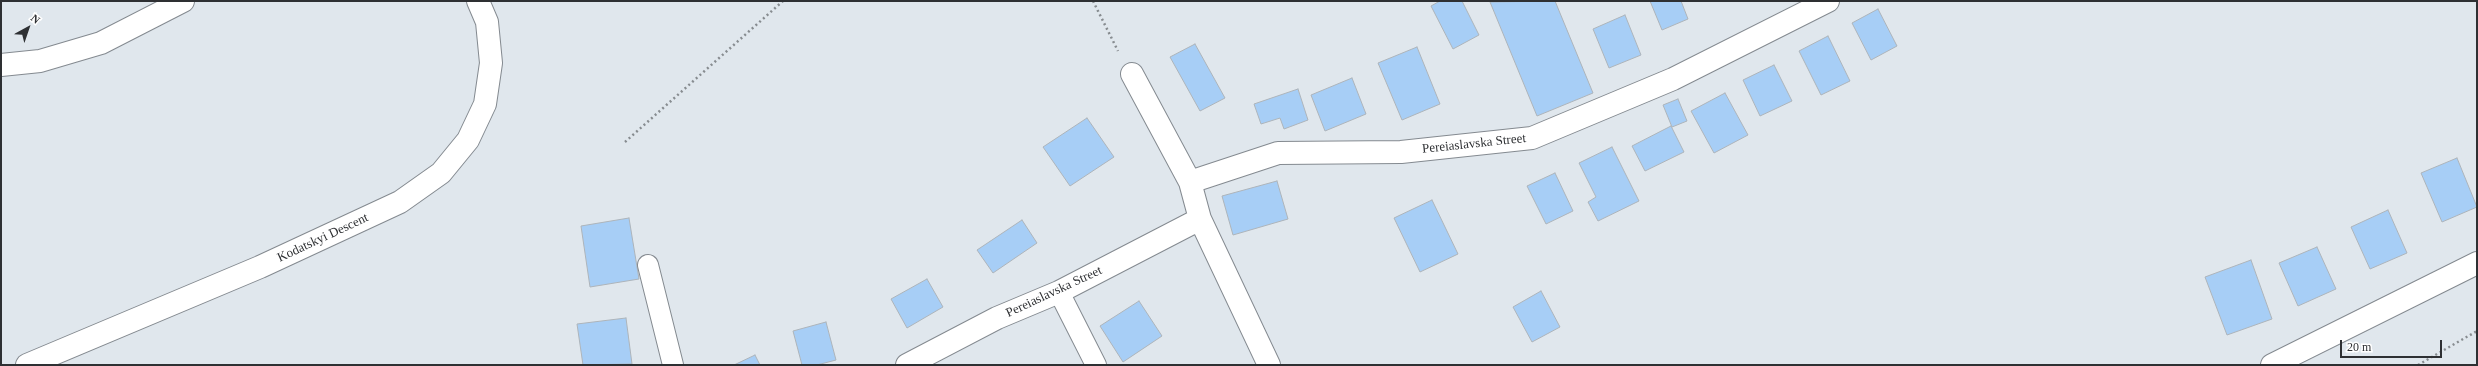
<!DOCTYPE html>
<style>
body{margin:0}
#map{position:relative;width:2478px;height:366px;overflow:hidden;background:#e0e7ed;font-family:"Times New Roman",serif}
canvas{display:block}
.frame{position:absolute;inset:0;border:2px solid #2e3033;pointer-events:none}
.north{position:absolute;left:8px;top:8px;width:40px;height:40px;-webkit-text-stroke:3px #fff;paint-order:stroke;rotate:40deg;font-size:11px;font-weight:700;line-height:16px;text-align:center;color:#2e3033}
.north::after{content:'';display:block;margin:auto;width:14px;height:18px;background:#2e3033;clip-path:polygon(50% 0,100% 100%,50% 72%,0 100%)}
.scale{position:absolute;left:2340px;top:340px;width:102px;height:18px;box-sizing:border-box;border:2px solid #2e3033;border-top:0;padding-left:5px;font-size:12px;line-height:14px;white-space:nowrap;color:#2e3033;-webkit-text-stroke:3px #fff;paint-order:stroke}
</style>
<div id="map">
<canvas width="2478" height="366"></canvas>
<div class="frame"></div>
<div class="north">N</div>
<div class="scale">20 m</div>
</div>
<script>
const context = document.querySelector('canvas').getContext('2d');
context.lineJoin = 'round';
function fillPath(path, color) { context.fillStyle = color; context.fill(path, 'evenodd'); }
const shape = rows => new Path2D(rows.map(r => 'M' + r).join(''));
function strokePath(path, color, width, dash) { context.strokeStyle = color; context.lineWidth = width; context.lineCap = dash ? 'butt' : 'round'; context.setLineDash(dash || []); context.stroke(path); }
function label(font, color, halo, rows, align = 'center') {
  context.font = font + ' "Times New Roman",serif'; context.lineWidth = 3; context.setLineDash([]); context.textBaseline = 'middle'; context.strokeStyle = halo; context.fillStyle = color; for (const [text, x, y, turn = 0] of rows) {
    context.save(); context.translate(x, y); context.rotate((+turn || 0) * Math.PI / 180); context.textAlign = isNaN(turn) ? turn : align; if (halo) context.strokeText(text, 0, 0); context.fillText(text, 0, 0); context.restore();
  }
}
const building = shape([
 [1440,1,1462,1,1479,35,1453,49,1431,6,1440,1],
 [1555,1,1593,93,1537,116,1490,2,1555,1],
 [1650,1,1681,1,1688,19,1662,30,1650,1],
 [1878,9,1897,46,1871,60,1852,23,1878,9],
 [1625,15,1641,55,1609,68,1593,29,1625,15],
 [1828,36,1850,81,1821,95,1799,51,1828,36],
 [1195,44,1225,98,1200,111,1170,57,1195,44],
 [1417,47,1440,104,1402,120,1378,63,1417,47],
 [1774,65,1792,101,1760,116,1743,80,1774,65],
 [1352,78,1366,114,1325,131,1311,95,1352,78],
 [1298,89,1308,120,1284,129,1280,118,1261,124,1254,104,1298,89],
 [1725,93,1748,135,1714,153,1691,111,1725,93],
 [1678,99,1687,121,1672,127,1663,105,1678,99],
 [1087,118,1114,157,1070,186,1043,147,1087,118],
 [1671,126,1684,152,1645,171,1632,146,1671,126],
 [1612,147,1639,201,1598,221,1588,202,1596,197,1579,163,1612,147],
 [2457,158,2477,207,2442,222,2421,173,2457,158],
 [1555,173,1573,211,1546,224,1527,186,1555,173],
 [1277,181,1288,219,1233,235,1222,196,1277,181],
 [1432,200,1458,254,1420,272,1394,218,1432,200],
 [2388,210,2407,253,2370,269,2351,227,2388,210],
 [629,218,639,279,590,287,581,226,629,218],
 [1022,220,1037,243,993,273,977,250,1022,220],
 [2317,247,2336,289,2298,306,2279,263,2317,247],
 [2251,260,2272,319,2227,335,2205,277,2251,260],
 [927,279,943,307,907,328,891,299,927,279],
 [1541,291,1560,327,1532,342,1513,307,1541,291],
 [1139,301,1162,336,1123,362,1100,326,1139,301],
 [626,318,632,364,583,365,577,324,626,318],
 [826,322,836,360,817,365,802,365,793,331,826,322],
 [755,355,760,365,734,365,755,355]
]);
const path = shape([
 [1093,1,1118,51],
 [625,142,783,1],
 [2418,365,2477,331]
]);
const lane = shape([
 [648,265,673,365],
 [1059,292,1096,365]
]);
const street = shape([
 [1132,74,1190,182,1200,219,1269,365],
 [1190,182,1278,153,1401,152,1532,138,1673,79,1828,1],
 [907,365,997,318,1059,292,1200,219],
 [2272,365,2477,263]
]);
const secondary = shape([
 [1,65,40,61,101,43,183,1],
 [27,365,260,267,400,202,441,173,468,140,485,104,491,63,487,22,478,1]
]);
const streetNames = [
 ["Pereiaslavska Street",1474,144,-6],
 ["Kodatskyi Descent",323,238,-25],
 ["Pereiaslavska Street",1054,292,-25]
];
fillPath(building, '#a7cef6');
strokePath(building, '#adb4ba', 1);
strokePath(lane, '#848a90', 22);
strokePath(street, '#848a90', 24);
strokePath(secondary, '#848a90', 24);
strokePath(path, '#878c90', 2.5, [2, 3]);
strokePath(lane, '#fff', 20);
strokePath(street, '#fff', 22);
strokePath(secondary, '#fff', 22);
label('13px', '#2e3033', '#fff', streetNames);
</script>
